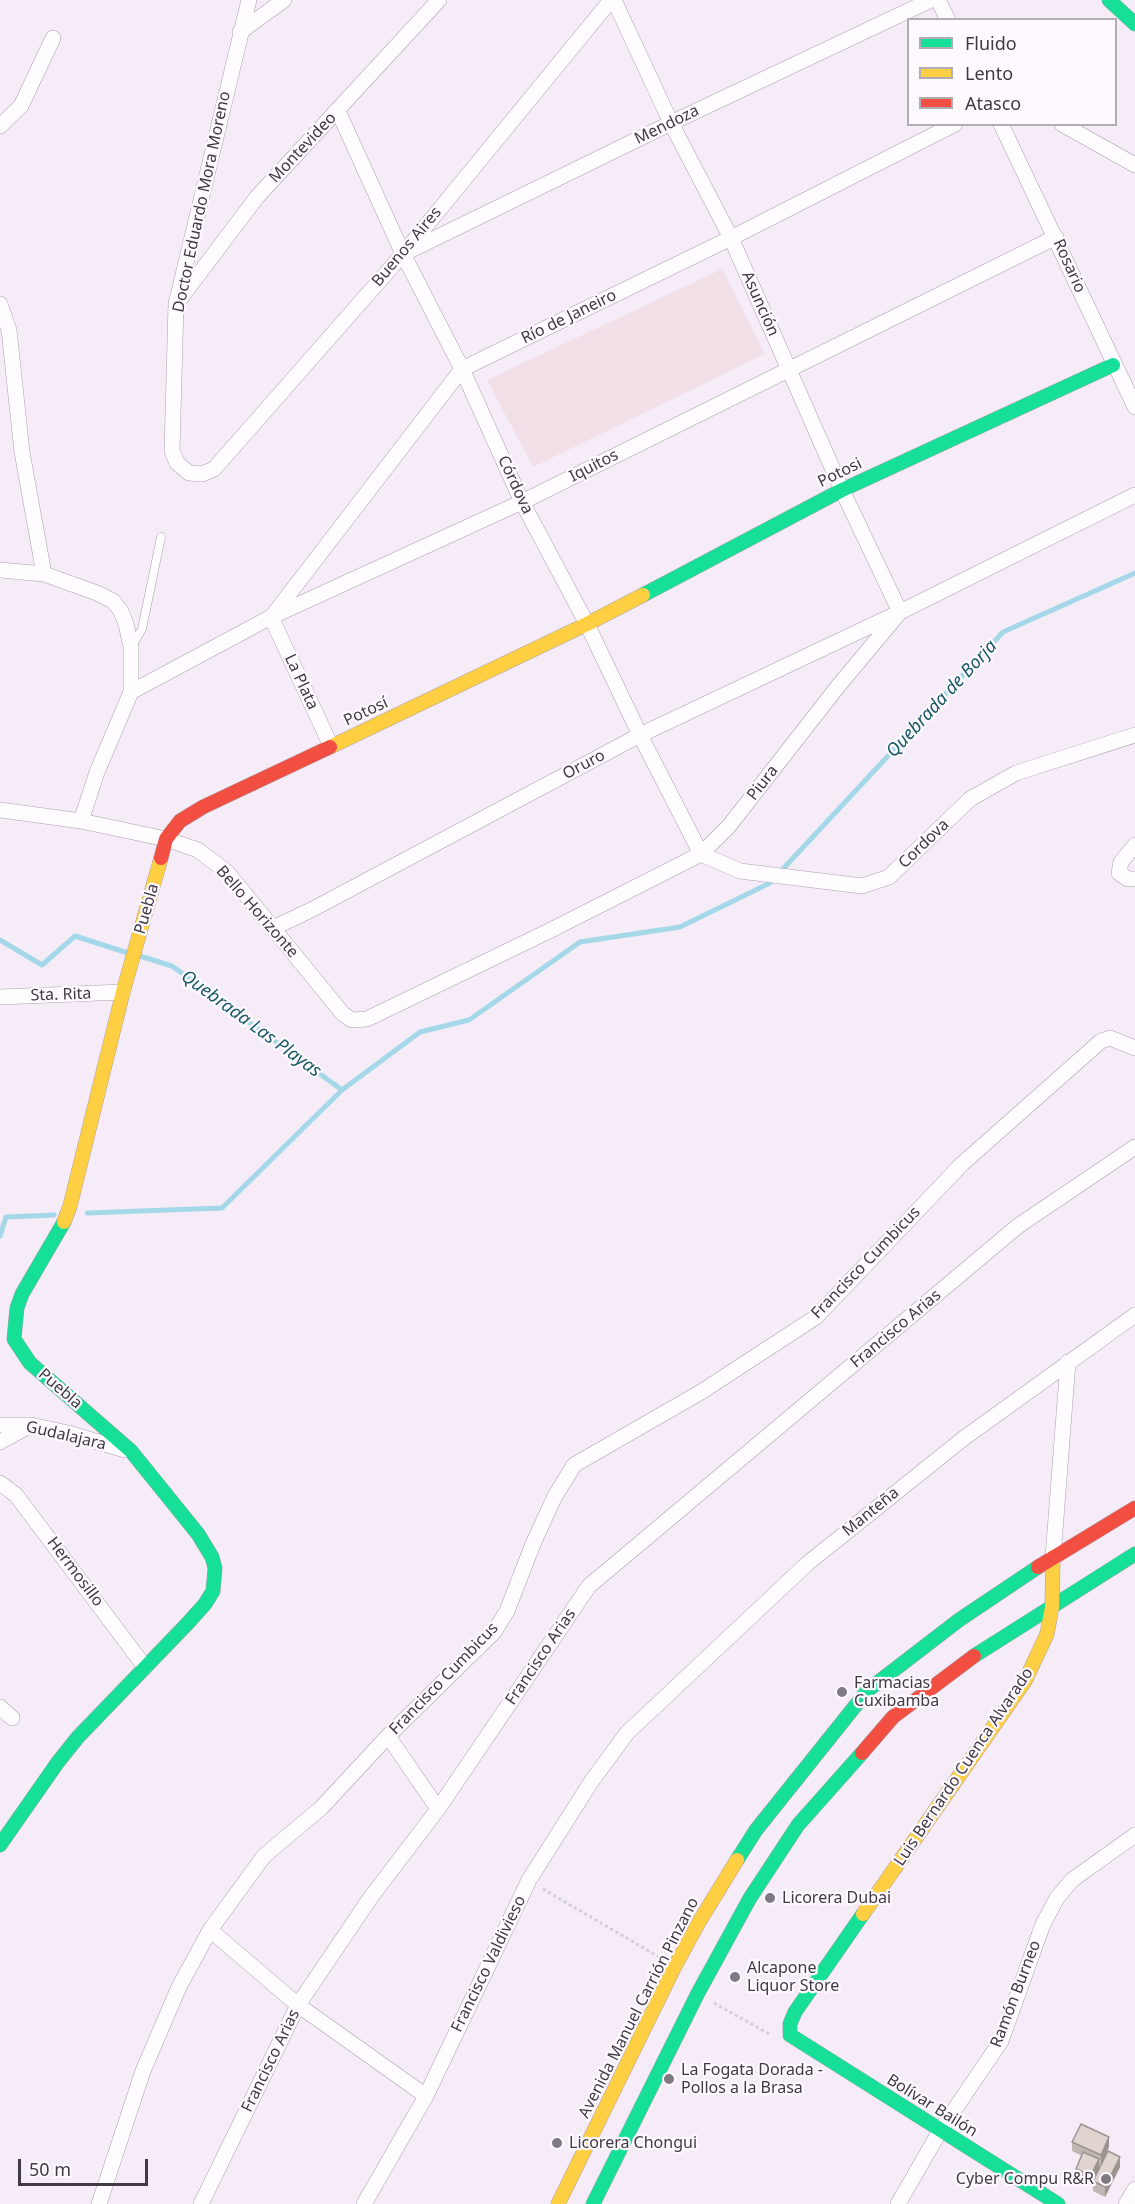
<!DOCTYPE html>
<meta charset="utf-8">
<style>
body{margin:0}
#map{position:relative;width:1135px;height:2204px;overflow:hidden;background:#f5ecf8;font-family:"Noto Sans",sans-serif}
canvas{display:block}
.legend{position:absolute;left:907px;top:18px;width:210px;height:108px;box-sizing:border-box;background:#fdf9ff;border:2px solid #b2acb4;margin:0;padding:8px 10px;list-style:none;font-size:18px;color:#413944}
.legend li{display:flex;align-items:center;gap:12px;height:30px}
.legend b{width:30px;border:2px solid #b2acb4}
.scale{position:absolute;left:18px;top:2159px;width:130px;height:27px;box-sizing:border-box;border:3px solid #413944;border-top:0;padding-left:8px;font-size:18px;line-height:21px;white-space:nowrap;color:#413944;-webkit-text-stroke:4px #fdf9ff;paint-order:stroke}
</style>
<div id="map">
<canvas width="1135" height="2204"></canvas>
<ul class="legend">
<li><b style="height:8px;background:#16e098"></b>Fluido</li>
<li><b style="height:8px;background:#ffcf43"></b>Lento</li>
<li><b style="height:8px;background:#f24e42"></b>Atasco</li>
</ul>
<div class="scale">50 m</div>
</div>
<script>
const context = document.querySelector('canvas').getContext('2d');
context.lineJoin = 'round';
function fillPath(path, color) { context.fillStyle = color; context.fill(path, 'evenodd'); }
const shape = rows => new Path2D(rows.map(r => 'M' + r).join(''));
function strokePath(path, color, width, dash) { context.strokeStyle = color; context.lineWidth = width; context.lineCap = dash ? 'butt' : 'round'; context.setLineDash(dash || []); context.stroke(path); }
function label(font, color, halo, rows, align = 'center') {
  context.font = font + ' "Noto Sans",sans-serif'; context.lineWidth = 4.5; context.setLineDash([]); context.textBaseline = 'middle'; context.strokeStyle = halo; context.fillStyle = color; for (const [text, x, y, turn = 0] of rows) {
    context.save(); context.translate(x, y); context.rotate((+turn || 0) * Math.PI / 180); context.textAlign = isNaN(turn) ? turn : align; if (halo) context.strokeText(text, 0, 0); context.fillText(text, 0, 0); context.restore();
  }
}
const education = shape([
 [722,269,765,354,533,467,487,380]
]);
const stream = shape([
 [782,870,1003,632,1135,573],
 [0,940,42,965,75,936,128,953],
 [140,956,172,966,342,1090],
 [87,1213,222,1208,342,1090,420,1032,469,1020,580,942,680,927,770,883],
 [0,1236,6,1217,54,1215]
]);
const path = shape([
 [543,1889,659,1957],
 [714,2003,771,2035]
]);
const lane = shape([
 [132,646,142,629,161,537]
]);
const street = shape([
 [249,0,176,304,172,451,177,463,189,473,202,474,214,469,403,254,611,0],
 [614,0,671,123,731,238,842,490,900,612],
 [938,0,948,20],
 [240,32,284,0],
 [338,111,403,254,462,369,522,502,587,624,640,735,701,854,740,871,862,886,889,877,970,799,1016,773,1135,735],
 [1001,124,1135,407],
 [1062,124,1135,165],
 [0,126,21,106,53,38],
 [409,251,671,123,931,0],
 [180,299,257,197,439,0],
 [0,304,9,330,22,452,44,574],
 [0,570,44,574,97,593,113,601,121,611,126,624,131,647,131,692,97,772,81,821],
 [273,615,462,369,731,238,955,124],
 [271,617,331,746],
 [131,692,271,617,522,502,1056,237],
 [0,810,81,821,166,839,198,850,227,872,343,1014,352,1020,367,1019,549,931,701,854,729,826,839,685,900,612],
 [1135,845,1121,862,1119,873,1128,879,1135,879],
 [273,928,311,910,640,735,900,612,1135,495],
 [0,997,123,992],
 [0,1425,31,1425,68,1433,125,1450],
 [0,1442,29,1426],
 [0,1483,16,1495,145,1667],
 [1053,1557,1068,1362],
 [0,1707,12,1718],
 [388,1736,438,1809],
 [210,1930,298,2005,426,2096],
 [99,2204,143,2071,179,1987,210,1930,264,1856,321,1808,388,1736,494,1632,507,1611,533,1544,554,1498,574,1465,701,1392,816,1317,962,1164,1101,1041,1110,1038,1135,1048],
 [201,2204,298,2005,371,1897,438,1809,589,1586,1018,1226,1135,1147],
 [364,2204,426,2096,529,1880,591,1782,627,1733,808,1563,964,1438,1135,1315],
 [898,2204,940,2131,1001,2041,1043,1924,1057,1898,1072,1880,1135,1835],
 [1126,2204,1135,2189]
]);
const fast = shape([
 [1109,0,1135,24],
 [643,595,842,490,1113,365],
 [974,1656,1135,1554],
 [0,1845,58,1762,78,1737,187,1624,205,1604,213,1591,215,1568,212,1557,198,1534,131,1451,30,1363,14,1339,17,1308,22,1294,64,1222],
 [737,1860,756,1830,868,1690,959,1620,1038,1567],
 [863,1914,795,2012,790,2024,790,2035,1058,2204],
 [593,2204,698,1993,750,1898,798,1825,862,1753]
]);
const slow = shape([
 [330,747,587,624,643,595],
 [64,1222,70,1206,123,992,161,858],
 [863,1914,1025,1681,1047,1634,1052,1607,1053,1557],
 [558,2204,675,1966,699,1922,737,1860]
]);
const jam = shape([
 [161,858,166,839,180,821,203,807,330,747],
 [1038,1567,1135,1508],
 [862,1753,893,1717,974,1656]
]);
const wall = shape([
 [1072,2142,1109,2147,1104,2158,1120,2167,1105,2197,1093,2191,1093,2182,1091,2185,1076,2178,1076,2169,1082,2156,1072,2151]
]);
const shadedWall = shape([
 [1109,2137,1109,2147,1101,2165,1101,2155],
 [1120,2157,1120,2167,1105,2197,1105,2187],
 [1099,2159,1099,2169,1091,2185,1091,2175]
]);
const building = shape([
 [1081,2124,1109,2137,1101,2155,1072,2142,1081,2124],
 [1108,2151,1120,2157,1105,2187,1093,2181,1108,2151],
 [1083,2152,1099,2159,1091,2175,1076,2169,1083,2152]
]);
const markers = [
 [842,1692,6,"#807883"],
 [770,1898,6,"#807883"],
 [735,1977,6,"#807883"],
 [669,2079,6,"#807883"],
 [557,2143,6,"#807883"],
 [1106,2179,6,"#807883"]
];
const streetNames = [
 ["Mendoza",667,125,-26],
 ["Montevideo",303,148,-47],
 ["Doctor Eduardo Mora Moreno",202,202,-78],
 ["Buenos Aires",407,247,-50],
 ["Rosario",1069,266,66],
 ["Asunción",760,304,66],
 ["Río de Janeiro",569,317,-26],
 ["Iquitos",594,466,-27],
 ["Potosi",840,473,-26],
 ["Córdova",515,485,65],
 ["La Plata",301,682,65],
 ["Potosí",366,712,-25],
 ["Oruro",584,765,-28],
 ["Piura",763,783,-52],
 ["Cordova",924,844,-44],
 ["Puebla",147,909,-74],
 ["Bello Horizonte",257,912,49],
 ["Sta. Rita",61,995,-2],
 ["Francisco Cumbicus",866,1263,-46],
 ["Francisco Arias",896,1329,-40],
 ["Puebla",60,1389,41],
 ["Gudalajara",66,1436,13],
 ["Manteña",871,1512,-39],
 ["Hermosillo",75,1572,53],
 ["Francisco Arias",541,1657,-56],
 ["Francisco Cumbicus",444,1679,-46],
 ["Luis Bernardo Cuenca Alvarado",964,1767,-56],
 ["Francisco Valdivieso",489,1964,-64],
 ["Ramón Burneo",1016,1994,-69],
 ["Avenida Manuel Carrión Pinzano",639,2008,-63],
 ["Francisco Arias",271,2061,-64],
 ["Bolívar Bailón",932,2106,32]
];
const poiNames = [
 ["Farmacias",854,1683],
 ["Cuxibamba",854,1701],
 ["Licorera Dubai",782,1898],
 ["Alcapone",747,1968],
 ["Liquor Store",747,1986],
 ["La Fogata Dorada -",681,2070],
 ["Pollos a la Brasa",681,2088],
 ["Licorera Chongui",569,2143],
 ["Cyber Compu R&R",1094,2179,"right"]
];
const waterNames = [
 ["Quebrada de Borja",942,699,-47],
 ["Quebrada Las Playas",251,1024,36]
];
fillPath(education, '#f2e0e8');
strokePath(stream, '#a4d8e8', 5);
strokePath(lane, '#a9a1ab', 9);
strokePath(street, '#a9a1ab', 16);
strokePath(fast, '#a9a1ab', 15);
strokePath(slow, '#a9a1ab', 15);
strokePath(jam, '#a9a1ab', 15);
strokePath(path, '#d2cfd4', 3, [3, 3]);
strokePath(lane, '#fefcfe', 8);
strokePath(street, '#fefcfe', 15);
strokePath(fast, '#16e098', 14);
strokePath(slow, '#ffcf43', 14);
strokePath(jam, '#f24e42', 14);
fillPath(wall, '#c0b6b2');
fillPath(shadedWall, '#9c9491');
fillPath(building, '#dfd4cf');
strokePath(building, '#9c9491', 1.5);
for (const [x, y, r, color] of markers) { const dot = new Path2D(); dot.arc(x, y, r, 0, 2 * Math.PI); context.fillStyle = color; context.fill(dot); strokePath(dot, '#fdf9ff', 2); }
label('16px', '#413944', '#fdf9ff', streetNames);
label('16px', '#413944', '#fdf9ff', poiNames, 'left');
label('italic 18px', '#185a66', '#fdf9ff', waterNames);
</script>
